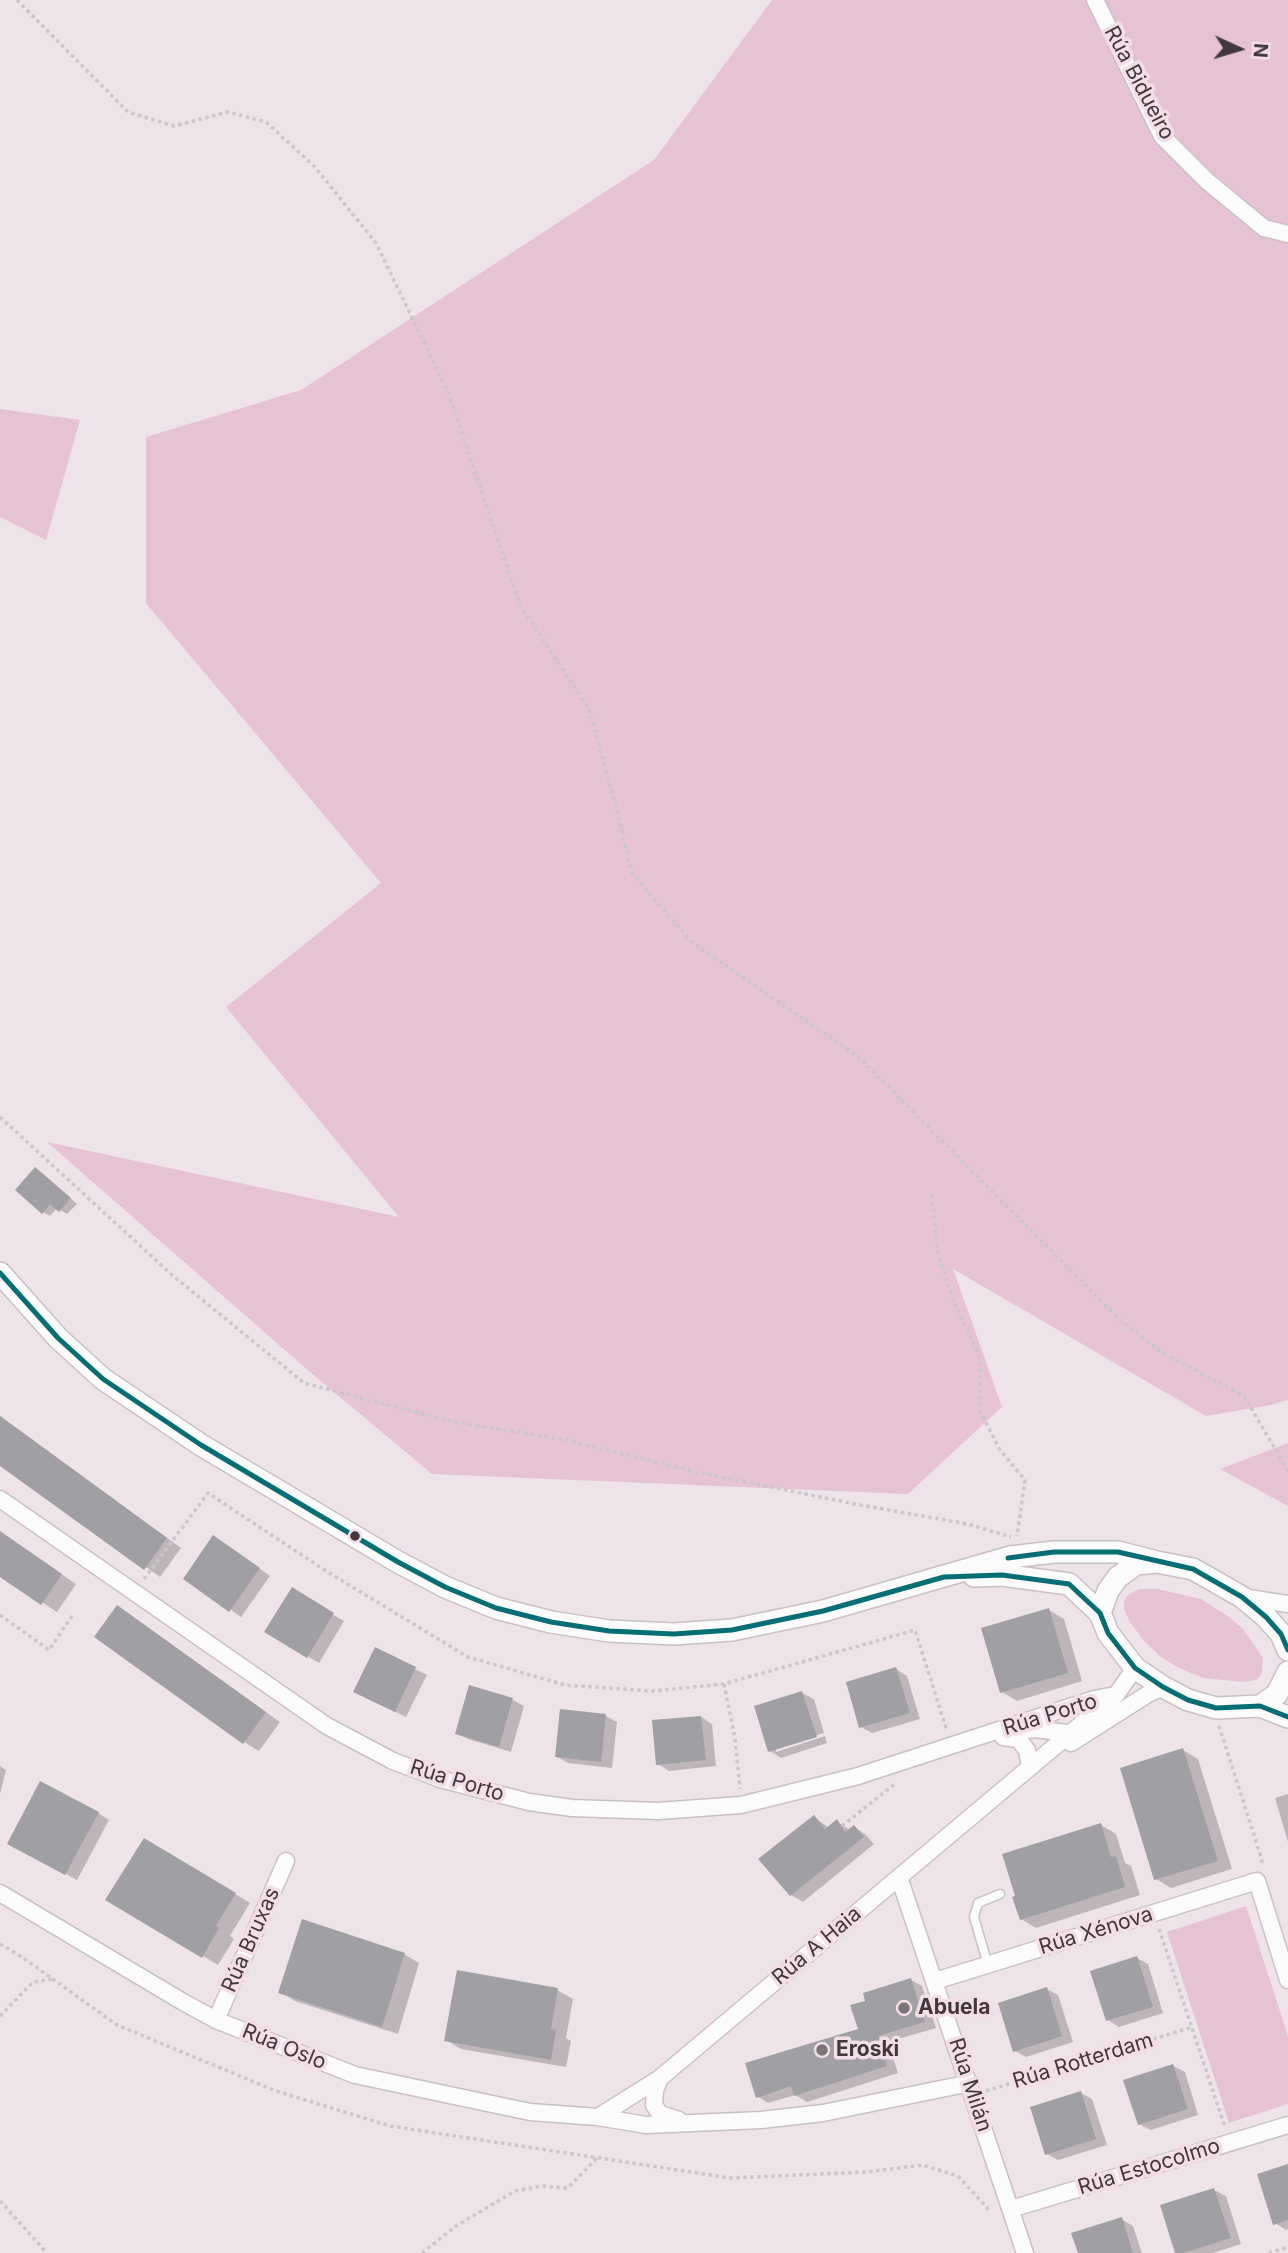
<!DOCTYPE html>
<meta charset="utf-8">
<style>
body{margin:0}
#map{position:relative;width:1288px;height:2253px;overflow:hidden;background:#eee3e8;font-family:Inter,sans-serif}
canvas{display:block}
.north{position:absolute;left:1204px;top:14px;width:70px;height:70px;-webkit-text-stroke:5px #f3dee8;paint-order:stroke;rotate:94deg;font-size:19px;font-weight:700;line-height:28px;text-align:center;color:#40383c}
.north::after{content:'';display:block;margin:auto;width:24px;height:32px;background:#40383c;clip-path:polygon(50% 0,100% 100%,50% 72%,0 100%)}
</style>
<div id="map">
<canvas width="1288" height="2253"></canvas>
<div class="north">N</div>
</div>
<script>
const context = document.querySelector('canvas').getContext('2d');
context.lineJoin = 'round';
function fillPath(path, color) { context.fillStyle = color; context.fill(path, 'evenodd'); }
const shape = rows => new Path2D(rows.map(r => 'M' + r).join(''));
function strokePath(path, color, width, dash) { context.strokeStyle = color; context.lineWidth = width; context.lineCap = dash ? 'butt' : 'round'; context.setLineDash(dash || []); context.stroke(path); }
function label(font, color, halo, rows, align = 'center') {
  context.font = font + ' Inter,sans-serif'; context.lineWidth = 7; context.setLineDash([]); context.textBaseline = 'middle'; context.strokeStyle = halo; context.fillStyle = color; for (const [text, x, y, turn = 0] of rows) {
    context.save(); context.translate(x, y); context.rotate((+turn || 0) * Math.PI / 180); context.textAlign = isNaN(turn) ? turn : align; if (halo) context.strokeText(text, 0, 0); context.fillText(text, 0, 0); context.restore();
  }
}
const green = shape([
 [772,0,1288,0,1288,1400,1271,1405,1206,1416,953,1269,1002,1407,908,1494,432,1474,310,1372,47,1142,399,1217,226,1007,381,883,146,603,146,437,301,390,654,160],
 [0,409,80,420,46,540,0,517],
 [1288,1443,1288,1506,1220,1469],
 [1139,1589,1157,1589,1201,1599,1229,1617,1243,1629,1263,1658,1262,1674,1256,1680,1243,1682,1204,1678,1179,1668,1161,1657,1144,1641,1130,1622,1124,1609,1124,1601,1128,1595],
 [1246,1906,1288,2036,1288,2104,1229,2123,1167,1932]
]);
const shadow = shape([
 [43,1174,77,1204,67,1214,57,1208,50,1216,43,1212],
 [0,1416,181,1548,160,1577,0,1463],
 [0,1532,76,1584,57,1612,0,1575],
 [225,1544,270,1576,241,1617,185,1578],
 [292,1590,344,1621,319,1663,267,1632],
 [118,1607,280,1722,259,1751,244,1742],
 [1049,1610,1064,1619,1082,1681,1017,1701,1002,1692],
 [376,1649,427,1675,406,1717,366,1698],
 [896,1669,907,1676,920,1719,872,1733,861,1727],
 [470,1688,513,1700,524,1706,511,1752,468,1739,457,1733],
 [802,1693,814,1699,824,1733,776,1748,776,1752,825,1736,827,1743,781,1758,770,1751],
 [606,1716,617,1722,612,1768,568,1763,556,1756],
 [701,1717,712,1724,716,1766,669,1771,658,1764],
 [1183,1750,1198,1759,1232,1869,1171,1888,1156,1879],
 [0,1766,6,1770,0,1794],
 [1288,1794,1288,1842,1275,1798],
 [98,1813,109,1820,77,1880,9,1843],
 [814,1817,829,1828,837,1822,850,1830,854,1827,865,1834,874,1844,803,1902,791,1895,760,1860],
 [1101,1825,1116,1834,1125,1863,1131,1866,1140,1895,1036,1928,1021,1919],
 [145,1840,250,1903,230,1936,234,1939,218,1965,108,1899],
 [404,1954,419,1963,398,2034,295,2001,280,1992],
 [1137,1958,1148,1964,1163,2013,1119,2027,1108,2020],
 [911,1980,922,1986,936,2028,888,2042,898,2073,807,2102,795,2095,768,2103,757,2096,860,2030,867,2002],
 [1047,1989,1058,1995,1073,2042,1026,2057,1015,2051],
 [557,1990,573,1999,566,2038,571,2041,566,2067,461,2049,446,2040],
 [1173,2066,1185,2072,1198,2115,1151,2130,1139,2124],
 [1081,2093,1092,2099,1107,2145,1058,2160,1047,2154],
 [1288,2166,1288,2229,1286,2230,1275,2223],
 [1214,2190,1226,2196,1241,2244,1213,2253,1177,2253],
 [1121,2219,1133,2226,1142,2253,1080,2253]
]);
const building = shape([
 [35,1167,71,1198,59,1212,50,1204,42,1214,15,1190],
 [0,1416,167,1538,144,1570,0,1466],
 [0,1531,62,1574,41,1605,0,1577],
 [213,1535,260,1568,229,1612,183,1579],
 [292,1587,334,1613,307,1658,264,1632],
 [117,1605,266,1712,243,1744,94,1637],
 [1049,1608,1068,1673,1000,1693,981,1628],
 [375,1647,416,1667,395,1712,353,1692],
 [896,1667,910,1713,859,1728,846,1682],
 [469,1685,513,1698,499,1747,455,1734],
 [802,1691,817,1737,768,1752,754,1706],
 [560,1709,606,1714,601,1762,555,1757],
 [701,1716,706,1760,656,1765,652,1720],
 [1183,1748,1218,1861,1154,1880,1120,1768],
 [40,1781,99,1812,65,1875,7,1844],
 [814,1815,825,1829,837,1819,845,1832,854,1825,864,1837,790,1896,758,1859],
 [1101,1823,1111,1857,1116,1856,1125,1887,1020,1920,1012,1897,1015,1896,1002,1854],
 [144,1838,236,1893,216,1926,219,1928,202,1958,105,1900],
 [302,1919,405,1953,382,2027,278,1993],
 [1137,1956,1153,2007,1106,2021,1090,1971],
 [457,1970,558,1988,551,2029,556,2030,551,2060,444,2041],
 [911,1978,925,2022,878,2036,887,2066,794,2096,791,2086,756,2098,745,2063,858,2029,850,2005,865,2001,863,1993],
 [1047,1987,1062,2036,1013,2052,998,2003],
 [1173,2064,1188,2109,1138,2125,1123,2080],
 [1081,2091,1096,2139,1045,2155,1030,2107],
 [1288,2164,1288,2220,1273,2225,1257,2174],
 [1214,2188,1231,2238,1183,2253,1175,2253,1160,2205],
 [1122,2217,1133,2253,1078,2253,1071,2233]
]);
const path = shape([
 [17,0,128,112,174,126,228,112,266,122,315,167,376,243,448,392,520,605,589,709,613,795,632,873,693,943,859,1057,1119,1319,1161,1352,1244,1396,1288,1471],
 [0,1117,172,1275,304,1383,454,1422,566,1440,697,1472,855,1504,968,1524,1011,1537],
 [932,1195,938,1255,956,1307,981,1360,979,1409,1000,1450,1025,1480,1017,1536],
 [144,1579,208,1493,326,1571,468,1657,565,1685,653,1691,724,1684,915,1630,947,1731],
 [0,1615,49,1650,72,1616],
 [724,1684,735,1738,740,1789],
 [1219,1726,1262,1860,1261,1865],
 [842,1826,896,1783],
 [1159,1929,1225,2127],
 [0,1944,22,1957,117,2025,276,2091,390,2126,730,2178,866,2172,923,2165,958,2176,990,2211],
 [0,2016,33,1982,52,1979],
 [986,2091,1192,2027],
 [0,2201,47,2253],
 [422,2253,456,2226,515,2191,541,2186,568,2188,597,2158],
 [1269,2253,1288,2247]
]);
const service = shape([
 [988,1965,974,1917,978,1903,1000,1894]
]);
const minor = shape([
 [1095,0,1162,136,1207,181,1264,228,1288,234],
 [0,1499,327,1726,393,1761,440,1779,529,1802,572,1808,658,1811,741,1805,858,1776,1094,1699,1116,1695],
 [1242,1597,1288,1604],
 [1017,1731,1035,1729,1075,1734],
 [1003,1737,1018,1739,1027,1750,1030,1767],
 [1071,1743,1148,1694,1163,1687],
 [899,1877,1025,2253],
 [0,1893,183,2002,216,2020,355,2075,530,2112,598,2117,646,2125,761,2120,823,2113,970,2083],
 [935,1981,1257,1881,1288,1980],
 [216,2020,286,1861],
 [660,2078,655,2091,654,2105,660,2114,679,2120],
 [598,2117,660,2078,1116,1695,1135,1668],
 [1011,2209,1288,2125]
]);
const tertiary = shape([
 [0,1273,58,1338,103,1379,201,1445,398,1562,445,1587,496,1608,551,1622,609,1631,674,1634,732,1630,823,1611,1010,1557,1054,1552,1118,1552,1157,1562],
 [974,1576,1002,1575,1069,1584,1100,1613],
 [1288,1650,1281,1634,1266,1617,1242,1597,1193,1569,1157,1562,1136,1564,1118,1577,1108,1591,1100,1613,1108,1633,1135,1668,1163,1687,1188,1700,1216,1708,1260,1706,1277,1694,1288,1672],
 [1260,1706,1288,1717]
]);
const bus1 = shape([
 [0,1273,58,1338,103,1379,201,1445,398,1562,445,1587,496,1608,551,1622,609,1631,674,1634,732,1630,823,1611,944,1577,1002,1575,1069,1584,1100,1613,1108,1633,1135,1668,1163,1687,1188,1700,1216,1708,1260,1706,1288,1717],
 [1008,1558,1054,1552,1118,1552,1193,1569,1242,1597,1266,1617,1281,1634,1288,1650]
]);
const markers = [
 [355,1536,6,"#40383c"],
 [904,2008,7,"#7d7478"],
 [822,2050,7,"#7d7478"]
];
const streetNames = [
 ["Rúa Bidueiro",1139,83,62],
 ["Rúa Porto",1050,1715,-17],
 ["Rúa Porto",457,1781,17],
 ["Rúa Xénova",1096,1931,-17],
 ["Rúa Bruxas",251,1940,-66],
 ["Rúa A Haia",817,1946,-40],
 ["Rúa Oslo",284,2047,22],
 ["Rúa Rotterdam",1083,2061,-17],
 ["Rúa Milán",970,2085,72],
 ["Rúa Estocolmo",1149,2167,-17]
];
const poiNames = [
 ["Abuela",918,2008],
 ["Eroski",836,2050]
];
fillPath(green, '#e5c3d4');
fillPath(shadow, '#0003');
fillPath(building, '#a09fa3');
strokePath(service, '#c9c0c4', 11);
strokePath(minor, '#c9c0c4', 19);
strokePath(tertiary, '#c9c0c4', 24);
strokePath(path, '#cbc7c8', 3.5, [3.5, 3.5]);
strokePath(service, '#fcfbfc', 8);
strokePath(minor, '#fcfbfc', 16);
strokePath(tertiary, '#fcfbfc', 21);
strokePath(bus1, '#056e74', 5);
for (const [x, y, r, color] of markers) { const dot = new Path2D(); dot.arc(x, y, r, 0, 2 * Math.PI); context.fillStyle = color; context.fill(dot); strokePath(dot, '#f3dee8', 2.5); }
label('21px', '#40383c', '#f3dee8', streetNames);
label('bold 21px', '#40383c', '#f3dee8', poiNames, 'left');
</script>
